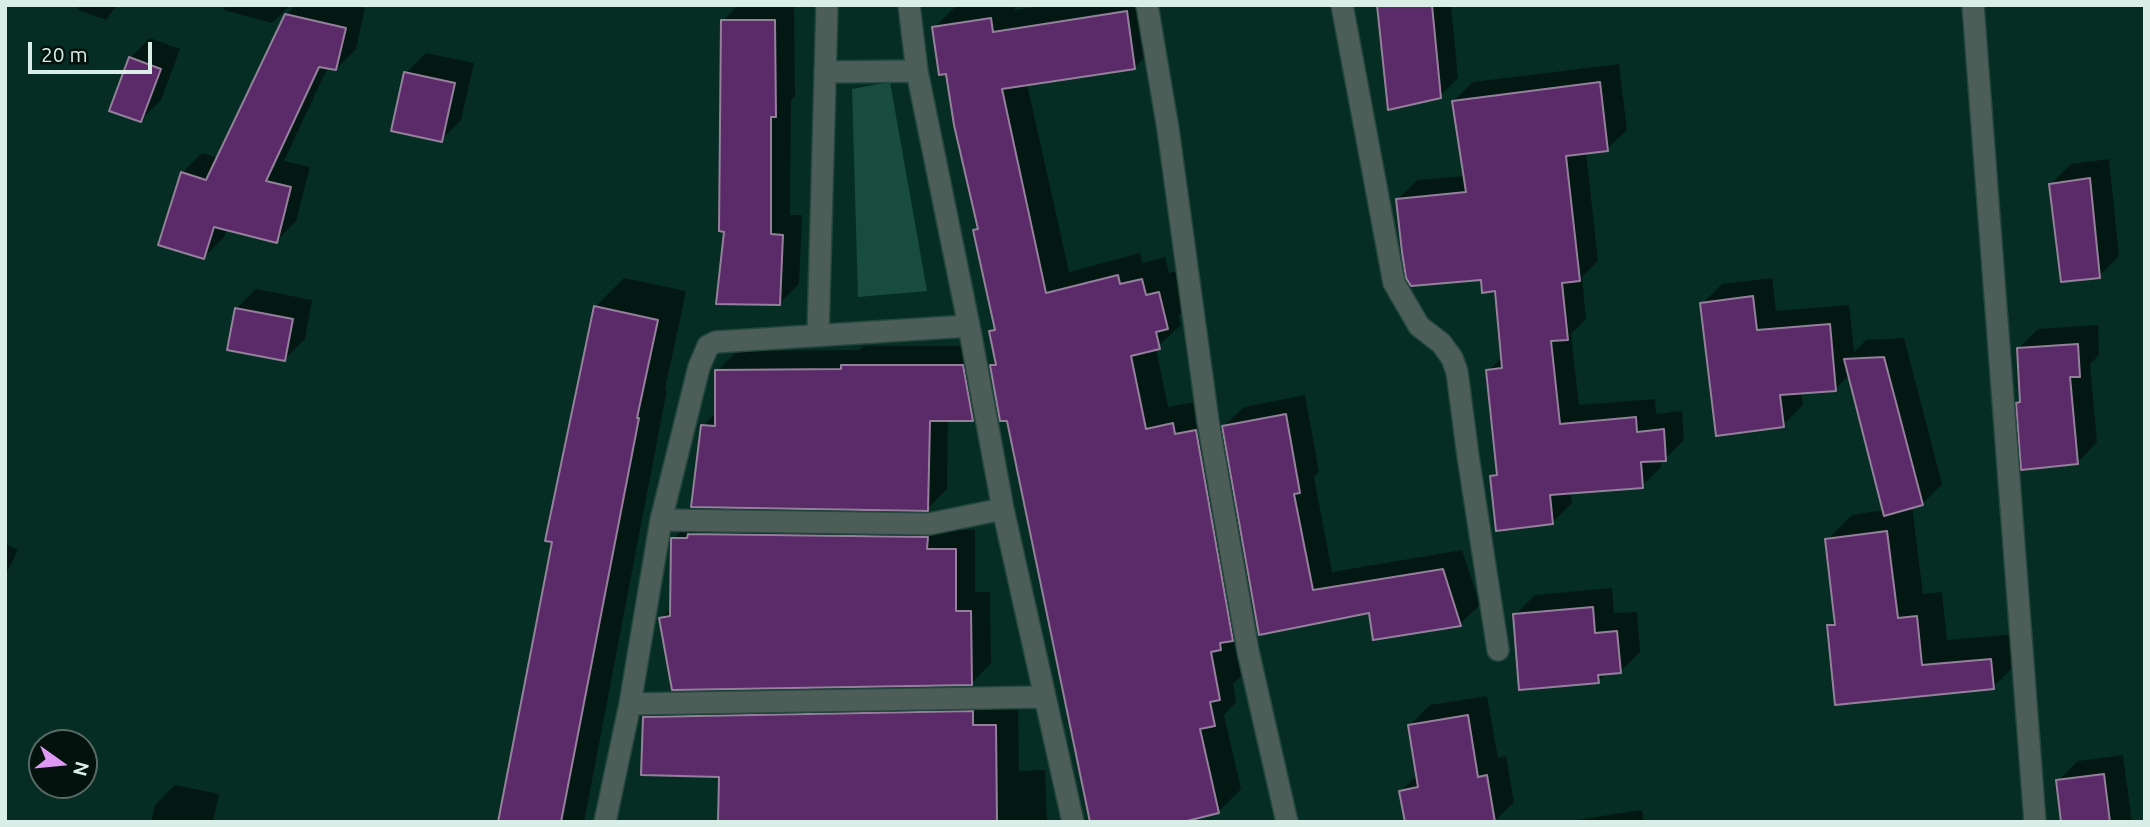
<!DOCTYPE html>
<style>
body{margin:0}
#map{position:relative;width:2150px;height:827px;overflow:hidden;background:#062d24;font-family:Ubuntu,sans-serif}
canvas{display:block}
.frame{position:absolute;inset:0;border:7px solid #d9eee6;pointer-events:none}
.north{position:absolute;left:28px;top:729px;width:70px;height:70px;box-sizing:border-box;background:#04120e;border:2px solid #596a64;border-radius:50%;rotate:105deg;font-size:19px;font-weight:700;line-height:28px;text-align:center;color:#d9eee6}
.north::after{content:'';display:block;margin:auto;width:24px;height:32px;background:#de98f3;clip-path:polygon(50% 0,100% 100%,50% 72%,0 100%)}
.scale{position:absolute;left:28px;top:42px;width:124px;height:32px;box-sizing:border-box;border:4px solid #d9eee6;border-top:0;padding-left:9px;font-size:21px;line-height:24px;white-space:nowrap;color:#d9eee6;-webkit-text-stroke:5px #04120e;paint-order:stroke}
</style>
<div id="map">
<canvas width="2150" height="827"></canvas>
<div class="frame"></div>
<div class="north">N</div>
<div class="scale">20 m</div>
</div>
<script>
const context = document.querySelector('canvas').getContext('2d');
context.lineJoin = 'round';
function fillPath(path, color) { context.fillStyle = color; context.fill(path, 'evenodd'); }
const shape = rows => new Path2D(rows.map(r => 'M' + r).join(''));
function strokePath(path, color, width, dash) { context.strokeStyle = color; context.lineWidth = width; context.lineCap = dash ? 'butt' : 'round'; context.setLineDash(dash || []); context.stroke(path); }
const green = shape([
 [890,82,927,291,858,297,852,89]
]);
const shadow = shape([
 [79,5,117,5,106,20,78,10],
 [226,5,290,5,272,23,224,10],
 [296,5,352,5,365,8,356,49,336,69,328,67,284,161,310,167,296,221,276,241,227,228,224,237,204,257,182,173,202,153,218,158,286,15],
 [738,5,794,5,795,96,791,100,790,215,802,215,799,284,779,304,726,231,723,21],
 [957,5,1015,5,1015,10,1047,5,1151,5,1157,45,1134,68,1027,84,1069,272,1140,253,1142,263,1165,257,1169,273,1181,270,1190,305,1179,315,1181,325,1156,348,1168,407,1195,402,1197,412,1218,409,1222,428,1244,407,1305,395,1319,472,1314,477,1332,572,1462,550,1480,605,1460,624,1370,611,1257,614,1234,637,1241,676,1233,684,1236,702,1224,715,1241,789,1218,812,1008,419,991,366,997,360,991,332,996,327,975,230,979,227,948,72,934,28],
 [1379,5,1451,5,1458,78,1440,96],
 [150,38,180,49,161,100,141,120,130,58],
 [426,53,474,63,461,120,441,140,406,73],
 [1619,64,1627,130,1607,149,1586,152,1598,261,1582,277,1586,319,1571,334,1579,405,1655,399,1656,414,1682,411,1684,440,1665,459,1661,459,1661,467,1642,486,1570,492,1572,503,1553,522,1492,476,1498,470,1488,371,1503,356,1497,289,1398,199,1417,180,1465,176,1453,101,1473,82],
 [2109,159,2119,256,2099,276,2051,184,2071,164],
 [624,278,686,291,665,389,667,389,584,822,500,822,595,307],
 [1772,278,1776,311,1849,305,1854,352,1866,340,1904,338,1942,484,1922,504,1912,506,1923,594,1942,592,1947,640,2016,634,2019,662,1993,687,1836,703,1829,626,1836,619,1827,540,1852,515,1885,510,1850,374,1835,389,1801,392,1803,405,1783,425,1702,304,1722,284],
 [256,289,312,300,305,339,285,359,236,309],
 [2098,325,2099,355,2090,364,2097,442,2078,462,2018,403,2021,400,2018,349,2038,329],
 [863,346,982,346,992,399,973,419,948,419,947,489,927,509,703,426,717,412,717,371,737,351,859,350],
 [693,519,975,530,975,592,990,592,991,663,972,683,661,619,671,608,673,539],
 [5,544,18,550,5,576],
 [1612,588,1614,613,1637,612,1640,652,1620,672,1607,673,1598,681,1515,615,1535,595],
 [667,695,1018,703,1019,771,1045,770,1047,822,720,822,721,776,645,718],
 [1487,696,1498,758,1506,756,1514,802,1494,822,1401,791,1418,774,1410,725,1430,705],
 [2123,755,2132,822,2063,822,2058,781,2078,761],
 [175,785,219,794,213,822,151,822,155,805],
 [1642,810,1644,822,1563,822]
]);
const building = shape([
 [1377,5,1432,5,1441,98,1388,110,1377,5],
 [1127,11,1135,69,1002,89,1046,293,1118,275,1120,284,1142,279,1146,295,1159,292,1168,329,1156,332,1160,349,1131,356,1146,429,1173,423,1175,434,1196,430,1233,641,1220,643,1221,650,1211,652,1220,700,1210,702,1215,726,1200,729,1219,813,1183,822,1090,822,1007,421,1000,421,990,365,996,365,989,331,995,330,973,230,978,229,954,125,946,74,939,75,932,27,991,18,993,32,1127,11],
 [285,14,346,28,336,70,319,67,266,181,291,187,277,243,214,227,204,259,158,245,181,172,206,180,285,14],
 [721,20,775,20,776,117,771,117,771,234,783,235,780,305,716,304,724,232,719,231,721,20],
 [129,57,161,69,141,122,109,111,129,57],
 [404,72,455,83,442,142,391,131,404,72],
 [1600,82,1608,151,1566,156,1580,281,1562,283,1568,340,1551,341,1560,424,1636,417,1637,432,1664,429,1666,461,1641,462,1643,488,1550,495,1553,524,1496,531,1490,476,1497,475,1486,370,1502,368,1495,291,1482,293,1481,280,1411,286,1406,278,1402,252,1396,199,1466,192,1452,101,1600,82],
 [2090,178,2100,278,2061,282,2049,184,2090,178],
 [1753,296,1757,330,1830,324,1836,391,1780,395,1784,427,1716,436,1700,303,1753,296],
 [594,306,658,320,637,418,639,418,561,822,498,822,552,542,545,541,594,306],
 [235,308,293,319,285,361,227,350,235,308],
 [2078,344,2080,377,2070,377,2078,464,2021,470,2016,403,2020,402,2017,348,2078,344],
 [1884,357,1923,505,1884,516,1844,359,1884,357],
 [841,365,963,365,973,421,930,421,928,511,691,507,701,425,715,426,715,370,841,369,841,365],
 [1286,414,1300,493,1294,494,1313,590,1443,569,1461,626,1373,640,1369,613,1259,635,1222,426,1286,414],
 [1887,531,1898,618,1917,616,1922,665,1991,659,1994,689,1835,705,1827,625,1835,625,1825,539,1887,531],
 [688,534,928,537,927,549,956,549,956,611,971,611,972,685,672,690,659,618,670,616,671,538,687,538,688,534],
 [1593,607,1595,633,1617,631,1621,673,1598,675,1599,683,1519,690,1513,614,1593,607],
 [973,711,973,725,996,725,997,822,718,822,719,777,641,775,643,717,973,711],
 [1468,715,1478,777,1487,775,1495,822,1405,822,1399,791,1418,787,1408,725,1468,715],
 [2104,774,2110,822,2061,822,2056,780,2104,774]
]);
const minor = shape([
 [909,5,917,71,969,326,1003,509,1073,822],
 [1147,5,1168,129,1208,421,1248,651,1287,822],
 [1342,5,1394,283,1419,326,1441,343,1452,358,1457,372,1468,456,1498,650],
 [1973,5,2035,822],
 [825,72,917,71],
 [818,335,827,5],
 [661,520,929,524,1003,509],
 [630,704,1044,697],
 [605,822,630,704,661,520,699,367,708,346,716,342,969,326]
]);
fillPath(green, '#174c3e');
fillPath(shadow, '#0007');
fillPath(building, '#5b2a69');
strokePath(building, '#95809c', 2);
strokePath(minor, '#24483f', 24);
strokePath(minor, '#4d5d58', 21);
</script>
